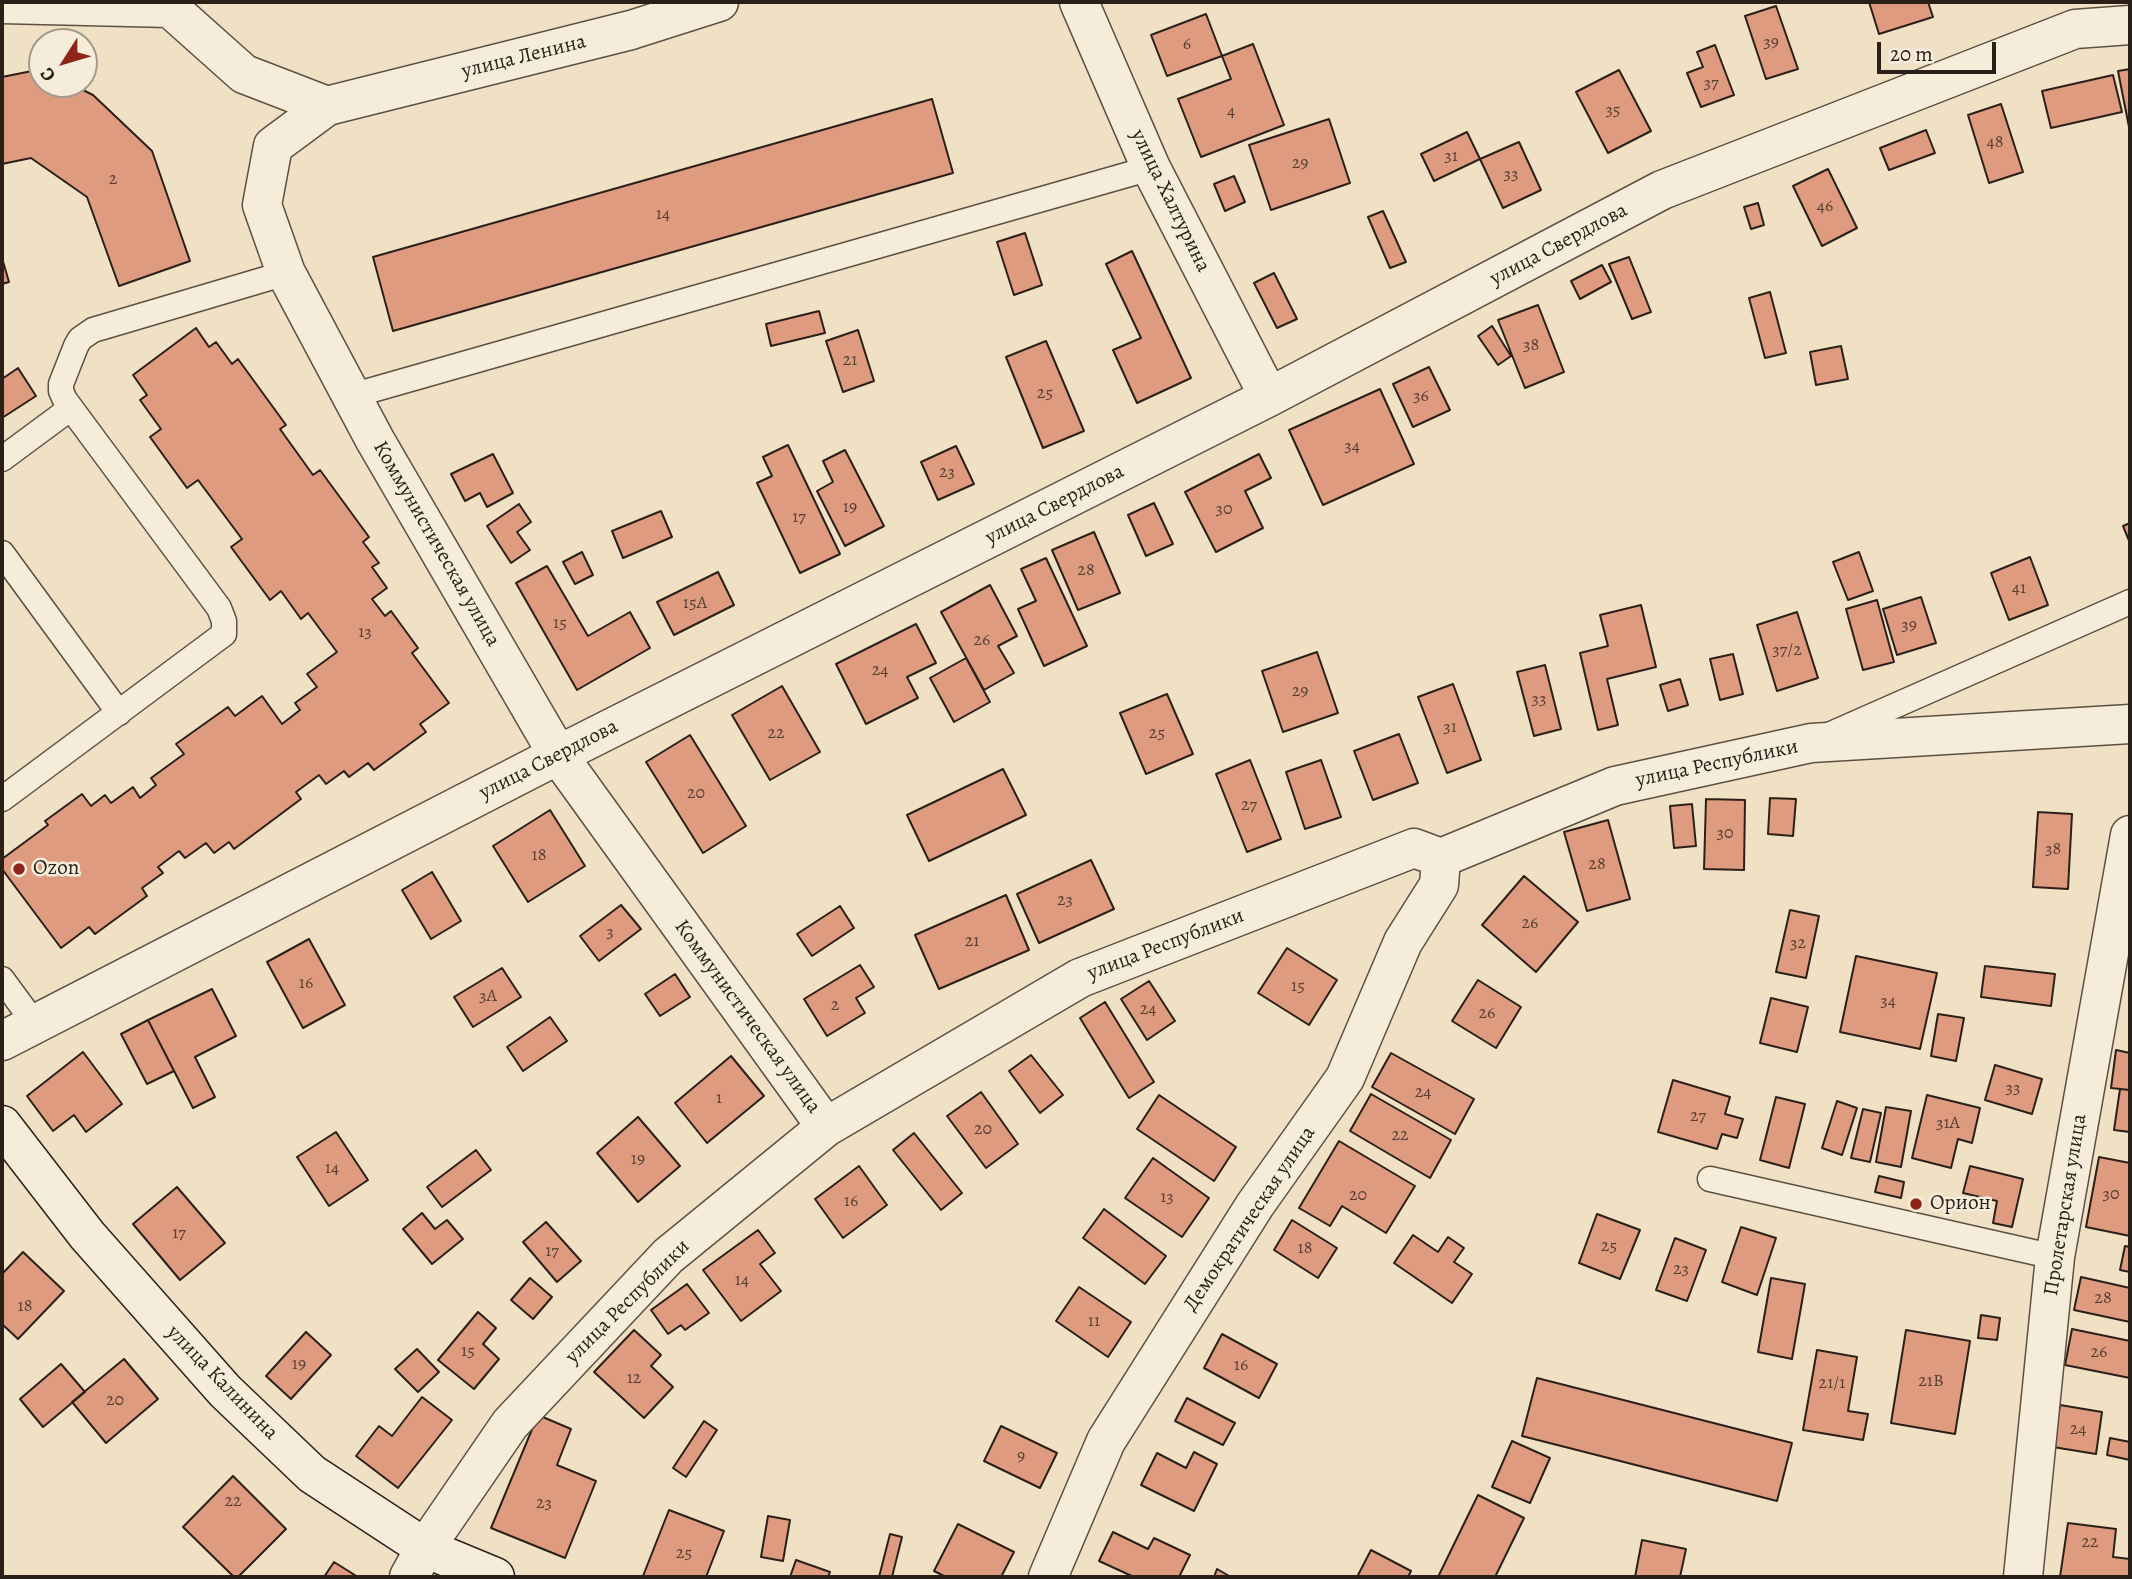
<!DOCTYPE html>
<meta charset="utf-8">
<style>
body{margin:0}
#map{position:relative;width:2132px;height:1579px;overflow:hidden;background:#f0e1c4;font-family:Alegreya,serif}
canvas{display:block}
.frame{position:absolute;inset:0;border:4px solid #2b2019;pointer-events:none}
.north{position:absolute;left:28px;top:28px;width:70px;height:70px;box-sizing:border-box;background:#f5ecd9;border:2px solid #a49a8c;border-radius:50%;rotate:233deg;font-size:19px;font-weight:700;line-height:28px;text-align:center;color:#2b2019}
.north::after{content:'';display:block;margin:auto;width:24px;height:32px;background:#8f2418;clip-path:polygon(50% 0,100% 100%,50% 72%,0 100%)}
.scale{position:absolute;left:1877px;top:42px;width:119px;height:32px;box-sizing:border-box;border:4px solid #2b2019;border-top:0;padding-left:9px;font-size:21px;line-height:24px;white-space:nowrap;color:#2b2019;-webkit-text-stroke:5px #f5ecd9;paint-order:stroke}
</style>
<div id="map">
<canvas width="2132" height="1579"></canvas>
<div class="frame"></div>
<div class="north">С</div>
<div class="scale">20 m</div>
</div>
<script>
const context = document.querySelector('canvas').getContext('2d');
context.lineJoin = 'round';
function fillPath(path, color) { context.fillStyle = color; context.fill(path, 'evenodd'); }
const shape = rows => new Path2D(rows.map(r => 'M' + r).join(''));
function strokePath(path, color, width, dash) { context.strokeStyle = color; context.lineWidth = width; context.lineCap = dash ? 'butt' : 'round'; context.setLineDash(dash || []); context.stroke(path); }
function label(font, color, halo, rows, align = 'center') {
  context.font = font + ' Alegreya,serif'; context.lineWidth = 5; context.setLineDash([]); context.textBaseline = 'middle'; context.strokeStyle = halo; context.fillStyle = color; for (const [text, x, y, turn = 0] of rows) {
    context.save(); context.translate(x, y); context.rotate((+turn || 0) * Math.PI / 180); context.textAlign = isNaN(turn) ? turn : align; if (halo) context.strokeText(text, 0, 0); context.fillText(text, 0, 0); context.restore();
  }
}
const building = shape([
 [1869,2,1928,2,1933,17,1879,34,1869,2],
 [1776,6,1798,69,1766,79,1745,16,1776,6],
 [1206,14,1222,56,1167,76,1151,35,1206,14],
 [1253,44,1284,125,1201,157,1178,99,1231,79,1222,56,1253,44],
 [1715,45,1734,95,1701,107,1687,73,1703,67,1697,52,1715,45],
 [42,69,42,84,71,84,93,95,152,151,190,261,119,286,87,197,31,158,2,164,2,77,42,69],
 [2130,69,2130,127,2129,127,2118,71,2130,69],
 [1619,70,1651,131,1608,153,1576,92,1619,70],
 [2113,75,2122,112,2051,128,2042,91,2113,75],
 [932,99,953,173,393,331,373,257,932,99],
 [2001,104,2023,172,1989,183,1968,115,2001,104],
 [1329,119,1350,183,1271,210,1249,145,1329,119],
 [1926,130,1935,153,1889,170,1880,148,1926,130],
 [1467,132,1480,159,1434,181,1421,154,1467,132],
 [1519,142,1541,190,1503,208,1480,159,1519,142],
 [1828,169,1857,228,1822,246,1793,186,1828,169],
 [1234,176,1245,202,1225,211,1214,184,1234,176],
 [1758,203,1764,225,1751,229,1744,207,1758,203],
 [1383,211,1406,262,1390,268,1368,217,1383,211],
 [1025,233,1042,285,1014,295,997,242,1025,233],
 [1132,251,1191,378,1137,403,1113,350,1141,338,1106,264,1132,251],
 [1629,257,1651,312,1632,319,1609,264,1629,257],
 [2,258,9,282,2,284,2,258],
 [1602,265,1611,282,1580,299,1571,281,1602,265],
 [1274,273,1297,319,1277,328,1254,283,1274,273],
 [1770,292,1786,353,1765,358,1749,298,1770,292],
 [1538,305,1564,372,1525,388,1498,320,1538,305],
 [819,311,825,333,771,346,766,324,819,311],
 [1492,326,1511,356,1498,365,1478,336,1492,326],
 [196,328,209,347,216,342,232,364,238,359,286,425,280,429,313,475,320,470,369,537,363,542,379,563,372,567,387,588,372,599,385,616,391,611,418,648,412,653,449,703,420,724,426,732,374,770,368,763,349,777,344,771,326,784,319,775,296,792,301,799,234,849,229,842,214,853,206,843,185,858,179,851,158,867,163,873,142,888,147,896,95,934,89,927,61,948,2,869,2,859,48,825,45,821,82,794,91,806,105,795,111,803,133,787,140,798,156,785,151,778,184,754,176,744,228,707,235,716,262,696,282,724,300,710,295,703,317,687,307,674,337,652,308,613,301,619,281,591,270,600,231,547,242,539,198,480,187,488,150,437,161,429,140,400,147,395,133,375,196,328],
 [858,330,874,381,843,392,826,341,858,330],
 [1046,341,1084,431,1043,448,1006,357,1046,341],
 [1841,346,1848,379,1816,385,1810,352,1841,346],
 [1429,367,1450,410,1413,427,1393,384,1429,367],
 [18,368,36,396,2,418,2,379,18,368],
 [1380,389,1414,464,1323,505,1289,430,1380,389],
 [788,445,840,554,800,573,757,483,772,476,763,457,788,445],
 [956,446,974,484,938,500,921,462,956,446],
 [845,450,884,526,845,546,817,491,833,482,823,461,845,450],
 [493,454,513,493,487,507,480,493,465,501,451,474,493,454],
 [1259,454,1271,478,1245,491,1263,528,1216,552,1185,492,1259,454],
 [1154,503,1173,544,1146,556,1128,515,1154,503],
 [519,504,531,522,517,532,530,550,511,563,487,526,519,504],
 [661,511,672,537,623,558,612,531,661,511],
 [2130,523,2130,543,2123,526,2130,523],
 [1094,532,1120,593,1078,610,1052,550,1094,532],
 [582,552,593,575,575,584,563,562,582,552],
 [1859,552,1873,591,1848,600,1833,562,1859,552],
 [2030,557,2048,605,2009,620,1991,573,2030,557],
 [1046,558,1087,646,1044,666,1018,609,1036,601,1021,569,1046,558],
 [547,566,588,636,630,612,650,648,577,690,516,583,547,566],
 [718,572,734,605,674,635,657,602,718,572],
 [990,585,1017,636,998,646,1014,673,984,690,941,612,990,585],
 [1921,597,1936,643,1897,655,1883,609,1921,597],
 [1877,600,1894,662,1863,670,1846,609,1877,600],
 [1641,605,1656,667,1607,679,1618,725,1598,730,1580,653,1608,646,1600,615,1641,605],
 [1797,612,1818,678,1777,691,1757,625,1797,612],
 [916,624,936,663,907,677,918,698,866,724,836,664,916,624],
 [1317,652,1338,713,1283,732,1262,671,1317,652],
 [1733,654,1743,694,1720,700,1710,659,1733,654],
 [966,658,990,702,954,722,930,678,966,658],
 [1545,665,1561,729,1534,736,1517,672,1545,665],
 [1680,679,1688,705,1668,711,1660,685,1680,679],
 [1453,684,1481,760,1447,773,1418,697,1453,684],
 [782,686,820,752,770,780,732,715,782,686],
 [1167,694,1193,754,1146,774,1120,713,1167,694],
 [1399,734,1418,783,1373,800,1354,751,1399,734],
 [690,735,746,826,703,853,646,762,690,735],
 [1250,760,1281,839,1247,852,1216,774,1250,760],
 [1321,760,1341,817,1305,829,1286,772,1321,760],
 [1003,769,1026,815,929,861,907,815,1003,769],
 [1770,798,1796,799,1793,836,1768,834,1770,798],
 [1706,799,1745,800,1744,870,1704,869,1706,799],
 [1692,804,1696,846,1674,848,1670,806,1692,804],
 [550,810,585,866,528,902,493,846,550,810],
 [2038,812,2072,814,2068,889,2033,887,2038,812],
 [1608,820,1630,899,1587,911,1564,832,1608,820],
 [1091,860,1114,909,1039,943,1017,894,1091,860],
 [432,872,461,921,431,939,402,890,432,872],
 [1524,876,1578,922,1536,972,1482,925,1524,876],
 [1006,895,1029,950,939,989,915,935,1006,895],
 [621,905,641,929,599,961,580,936,621,905],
 [840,906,854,928,812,956,797,934,840,906],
 [1790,910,1819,916,1806,978,1776,972,1790,910],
 [309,939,345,1005,303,1028,267,962,309,939],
 [1287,948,1337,980,1309,1025,1258,993,1287,948],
 [1856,956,1937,973,1920,1049,1840,1032,1856,956],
 [860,965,874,987,856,998,865,1013,827,1036,804,999,860,965],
 [1985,966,2055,974,2051,1006,1981,997,1985,966],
 [502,968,521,997,473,1027,454,997,502,968],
 [675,974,690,997,660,1016,645,994,675,974],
 [1478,980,1521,1007,1496,1048,1452,1021,1478,980],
 [1149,981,1175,1021,1147,1040,1121,999,1149,981],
 [212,989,236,1036,195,1057,215,1097,193,1108,148,1020,212,989],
 [1771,998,1808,1007,1797,1052,1760,1043,1771,998],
 [1105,1002,1154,1082,1129,1098,1080,1018,1105,1002],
 [1938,1014,1964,1018,1956,1061,1931,1056,1938,1014],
 [550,1017,567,1041,523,1071,507,1047,550,1017],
 [148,1020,174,1071,147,1084,121,1034,148,1020],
 [2116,1050,2130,1053,2130,1090,2111,1088,2116,1050],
 [83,1052,122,1104,86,1132,74,1115,53,1131,27,1096,83,1052],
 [1391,1053,1474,1099,1455,1134,1372,1087,1391,1053],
 [1031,1055,1063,1095,1040,1113,1009,1071,1031,1055],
 [731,1056,764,1096,707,1143,675,1103,731,1056],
 [1995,1065,2042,1079,2032,1114,1985,1100,1995,1065],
 [1673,1080,1730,1097,1725,1114,1743,1119,1737,1138,1722,1134,1717,1149,1658,1132,1673,1080],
 [2120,1089,2130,1090,2130,1132,2114,1130,2120,1089],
 [981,1092,1018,1144,986,1168,947,1116,981,1092],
 [1371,1094,1451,1140,1430,1178,1350,1131,1371,1094],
 [1159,1095,1236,1147,1214,1181,1137,1129,1159,1095],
 [1927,1095,1980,1108,1972,1143,1958,1139,1951,1168,1912,1158,1927,1095],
 [1776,1097,1805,1104,1789,1168,1760,1160,1776,1097],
 [1837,1101,1857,1108,1842,1155,1822,1148,1837,1101],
 [1886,1107,1911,1111,1901,1167,1876,1162,1886,1107],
 [1863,1109,1881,1113,1870,1162,1851,1158,1863,1109],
 [638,1117,680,1166,638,1202,597,1153,638,1117],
 [336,1132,368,1180,329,1206,297,1157,336,1132],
 [914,1133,962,1193,941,1210,893,1150,914,1133],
 [1339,1141,1415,1186,1386,1233,1342,1206,1330,1226,1299,1208,1339,1141],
 [476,1150,491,1170,442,1207,427,1187,476,1150],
 [2099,1157,2130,1163,2130,1236,2086,1227,2099,1157],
 [1153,1158,1209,1198,1182,1237,1125,1198,1153,1158],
 [859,1166,887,1205,843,1238,815,1199,859,1166],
 [1970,1166,2023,1179,2012,1227,1993,1223,1997,1201,1963,1193,1970,1166],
 [1879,1176,1904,1182,1901,1198,1875,1192,1879,1176],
 [177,1187,225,1243,180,1280,133,1224,177,1187],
 [1104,1209,1166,1256,1145,1284,1083,1238,1104,1209],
 [422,1213,435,1229,447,1220,463,1239,432,1264,403,1229,422,1213],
 [1597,1214,1640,1230,1620,1279,1579,1263,1597,1214],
 [1292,1220,1337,1248,1318,1278,1274,1250,1292,1220],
 [546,1222,581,1261,557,1282,523,1242,546,1222],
 [1741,1227,1776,1238,1757,1295,1722,1282,1741,1227],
 [758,1230,775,1253,760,1264,781,1291,741,1321,703,1270,758,1230],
 [1413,1235,1438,1252,1448,1237,1464,1248,1454,1262,1472,1274,1452,1303,1394,1263,1413,1235],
 [1675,1238,1706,1250,1687,1301,1656,1290,1675,1238],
 [2125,1246,2130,1247,2130,1272,2120,1270,2125,1246],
 [23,1252,64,1291,18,1339,2,1324,2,1274,23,1252],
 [2081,1277,2130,1288,2130,1322,2074,1310,2081,1277],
 [530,1278,552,1297,533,1319,511,1300,530,1278],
 [1771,1278,1805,1284,1792,1359,1758,1352,1771,1278],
 [687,1284,709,1313,685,1330,681,1325,668,1334,651,1310,687,1284],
 [1079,1287,1131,1322,1108,1357,1056,1321,1079,1287],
 [478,1312,496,1328,483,1344,499,1359,474,1389,438,1360,478,1312],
 [1981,1315,2000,1318,1997,1340,1978,1338,1981,1315],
 [2072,1329,2130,1341,2130,1378,2065,1365,2072,1329],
 [634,1330,661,1355,651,1366,673,1387,644,1418,594,1372,634,1330],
 [1906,1330,1970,1341,1955,1434,1891,1423,1906,1330],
 [306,1332,331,1355,291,1399,266,1376,306,1332],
 [1222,1334,1277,1364,1259,1398,1204,1368,1222,1334],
 [417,1349,439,1372,418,1392,395,1369,417,1349],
 [1817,1350,1857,1357,1848,1411,1868,1414,1863,1440,1803,1430,1817,1350],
 [124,1359,158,1399,106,1443,72,1402,124,1359],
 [61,1364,85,1392,43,1427,20,1399,61,1364],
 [1537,1378,1792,1443,1777,1501,1522,1436,1537,1378],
 [422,1397,452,1420,398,1488,356,1456,379,1426,392,1436,422,1397],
 [1187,1398,1235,1423,1223,1445,1175,1421,1187,1398],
 [2060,1405,2102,1412,2096,1454,2053,1447,2060,1405],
 [538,1415,571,1429,557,1465,596,1481,565,1558,491,1528,538,1415],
 [704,1421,717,1430,686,1477,673,1468,704,1421],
 [1001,1426,1057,1453,1040,1488,984,1461,1001,1426],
 [2110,1438,2130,1442,2130,1460,2107,1455,2110,1438],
 [1512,1441,1550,1458,1530,1503,1492,1487,1512,1441],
 [1194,1452,1217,1464,1194,1511,1141,1485,1157,1453,1186,1468,1194,1452],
 [233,1476,286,1529,238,1577,234,1577,183,1527,233,1476],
 [1478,1495,1524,1518,1495,1577,1438,1577,1478,1495],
 [669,1510,724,1531,706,1577,643,1576,669,1510],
 [768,1516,790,1520,783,1561,761,1557,768,1516],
 [2068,1523,2116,1529,2113,1557,2130,1559,2130,1577,2060,1577,2068,1523],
 [958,1524,1014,1552,1001,1577,946,1577,934,1571,958,1524],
 [1113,1532,1148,1549,1154,1538,1190,1555,1179,1577,1134,1577,1099,1561,1113,1532],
 [890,1534,902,1537,892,1577,879,1577,890,1534],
 [1642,1540,1686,1549,1680,1577,1635,1577,1642,1540],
 [1371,1550,1411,1571,1408,1577,1357,1577,1371,1550],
 [796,1560,830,1572,828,1577,790,1577,796,1560],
 [334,1562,358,1577,324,1577,334,1562],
 [1217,1569,1231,1577,1214,1577,1217,1569]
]);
const lane = shape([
 [351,396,1151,168],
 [2,459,71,408],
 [2,553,119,713],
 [1831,734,2130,602],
 [2,799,224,634,224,621,219,608,65,400,61,391,61,384,76,346,80,339,93,330,286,273],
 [2,979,35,1024],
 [1710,1179,2055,1257]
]);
const street = shape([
 [169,2,170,8,244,74,327,106,273,146,262,205,286,273,375,440,558,755,826,1127],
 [1079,2,1151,168,1269,397],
 [2,4,170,8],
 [327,106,631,30,719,2],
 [2,1041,558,755,1269,397,1662,190,2075,29,2130,25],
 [409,1577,425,1548,510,1424,668,1256,826,1127,1080,978,1414,848,1441,858,1615,786,1811,743,2130,724],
 [1048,1577,1106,1441,1255,1205,1345,1078,1403,942,1439,885,1441,858],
 [2023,1577,2055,1257,2130,835]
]);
const secondary = shape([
 [2,1125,87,1235,225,1391,312,1474,425,1548,495,1577]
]);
const markers = [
 [19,869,7,"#8f2418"],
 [1916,1204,7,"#8f2418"]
];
const numberNames = [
 ["39",1771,43],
 ["6",1187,45],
 ["37",1711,84],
 ["35",1613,111],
 ["4",1231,112],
 ["48",1995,143],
 ["31",1451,157],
 ["29",1300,164],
 ["33",1511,175],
 ["2",113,180],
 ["46",1825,207],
 ["14",663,215],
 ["38",1531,346],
 ["21",850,361],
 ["25",1045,394],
 ["36",1421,397],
 ["34",1352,447],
 ["23",947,473],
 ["19",850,508],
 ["30",1224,510],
 ["17",799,518],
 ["28",1086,571],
 ["41",2019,589],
 ["15А",695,604],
 ["15",560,624],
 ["39",1909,626],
 ["13",365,633],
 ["26",982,641],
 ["37/2",1787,651],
 ["24",880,671],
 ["29",1300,692],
 ["33",1539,700],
 ["31",1450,728],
 ["22",776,734],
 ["25",1157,734],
 ["20",696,794],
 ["27",1249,806],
 ["30",1725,834],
 ["38",2053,850],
 ["18",539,856],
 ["28",1597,865],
 ["23",1065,901],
 ["26",1530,924],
 ["3",610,933],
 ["21",972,942],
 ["32",1798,944],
 ["16",306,984],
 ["15",1298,987],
 ["3А",488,997],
 ["34",1888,1002],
 ["2",835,1006],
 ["24",1148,1010],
 ["26",1487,1014],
 ["33",2013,1089],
 ["24",1423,1093],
 ["1",719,1099],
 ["27",1698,1117],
 ["31А",1948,1124],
 ["20",983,1130],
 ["22",1400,1136],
 ["19",638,1160],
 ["14",332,1169],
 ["30",2111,1195],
 ["20",1358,1196],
 ["13",1167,1198],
 ["16",851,1202],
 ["17",179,1234],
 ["25",1609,1247],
 ["18",1305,1249],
 ["17",552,1252],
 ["23",1681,1270],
 ["14",742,1281],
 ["28",2103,1299],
 ["18",25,1307],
 ["11",1094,1322],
 ["15",468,1352],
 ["26",2099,1353],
 ["19",299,1365],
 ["16",1241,1366],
 ["12",634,1379],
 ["21В",1931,1382],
 ["21/1",1832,1384],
 ["20",115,1401],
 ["24",2078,1430],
 ["9",1021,1457],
 ["22",233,1502],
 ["23",544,1504],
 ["22",2090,1543],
 ["25",684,1554]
];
const streetNames = [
 ["улица Ленина",524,57,-14],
 ["улица Халтурина",1170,201,64],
 ["улица Свердлова",1559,245,-28],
 ["улица Свердлова",1055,505,-27],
 ["Коммунистическая улица",436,544,60],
 ["улица Свердлова",549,760,-27],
 ["улица Республики",1717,764,-12],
 ["улица Республики",1166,945,-21],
 ["Коммунистическая улица",747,1017,54],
 ["Пролетарская улица",2066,1205,-81],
 ["Демократическая улица",1250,1219,-56],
 ["улица Республики",628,1302,-45],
 ["улица Калинина",222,1383,46]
];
const poiNames = [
 ["Ozon",33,869],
 ["Орион",1930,1204]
];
fillPath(building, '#de9b80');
strokePath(building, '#2b2019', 2);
strokePath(lane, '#5c5044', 27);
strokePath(street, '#5c5044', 41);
strokePath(secondary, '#2b2019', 41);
strokePath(lane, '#f5ecd9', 24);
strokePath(street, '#f5ecd9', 38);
strokePath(secondary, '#f5ecd9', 38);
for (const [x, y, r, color] of markers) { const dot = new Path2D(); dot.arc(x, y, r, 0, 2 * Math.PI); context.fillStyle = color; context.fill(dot); strokePath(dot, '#f5ecd9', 2.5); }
label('18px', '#583f33', null, numberNames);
label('21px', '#2b2019', '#f5ecd9', streetNames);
label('21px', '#2b2019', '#f5ecd9', poiNames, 'left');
</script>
